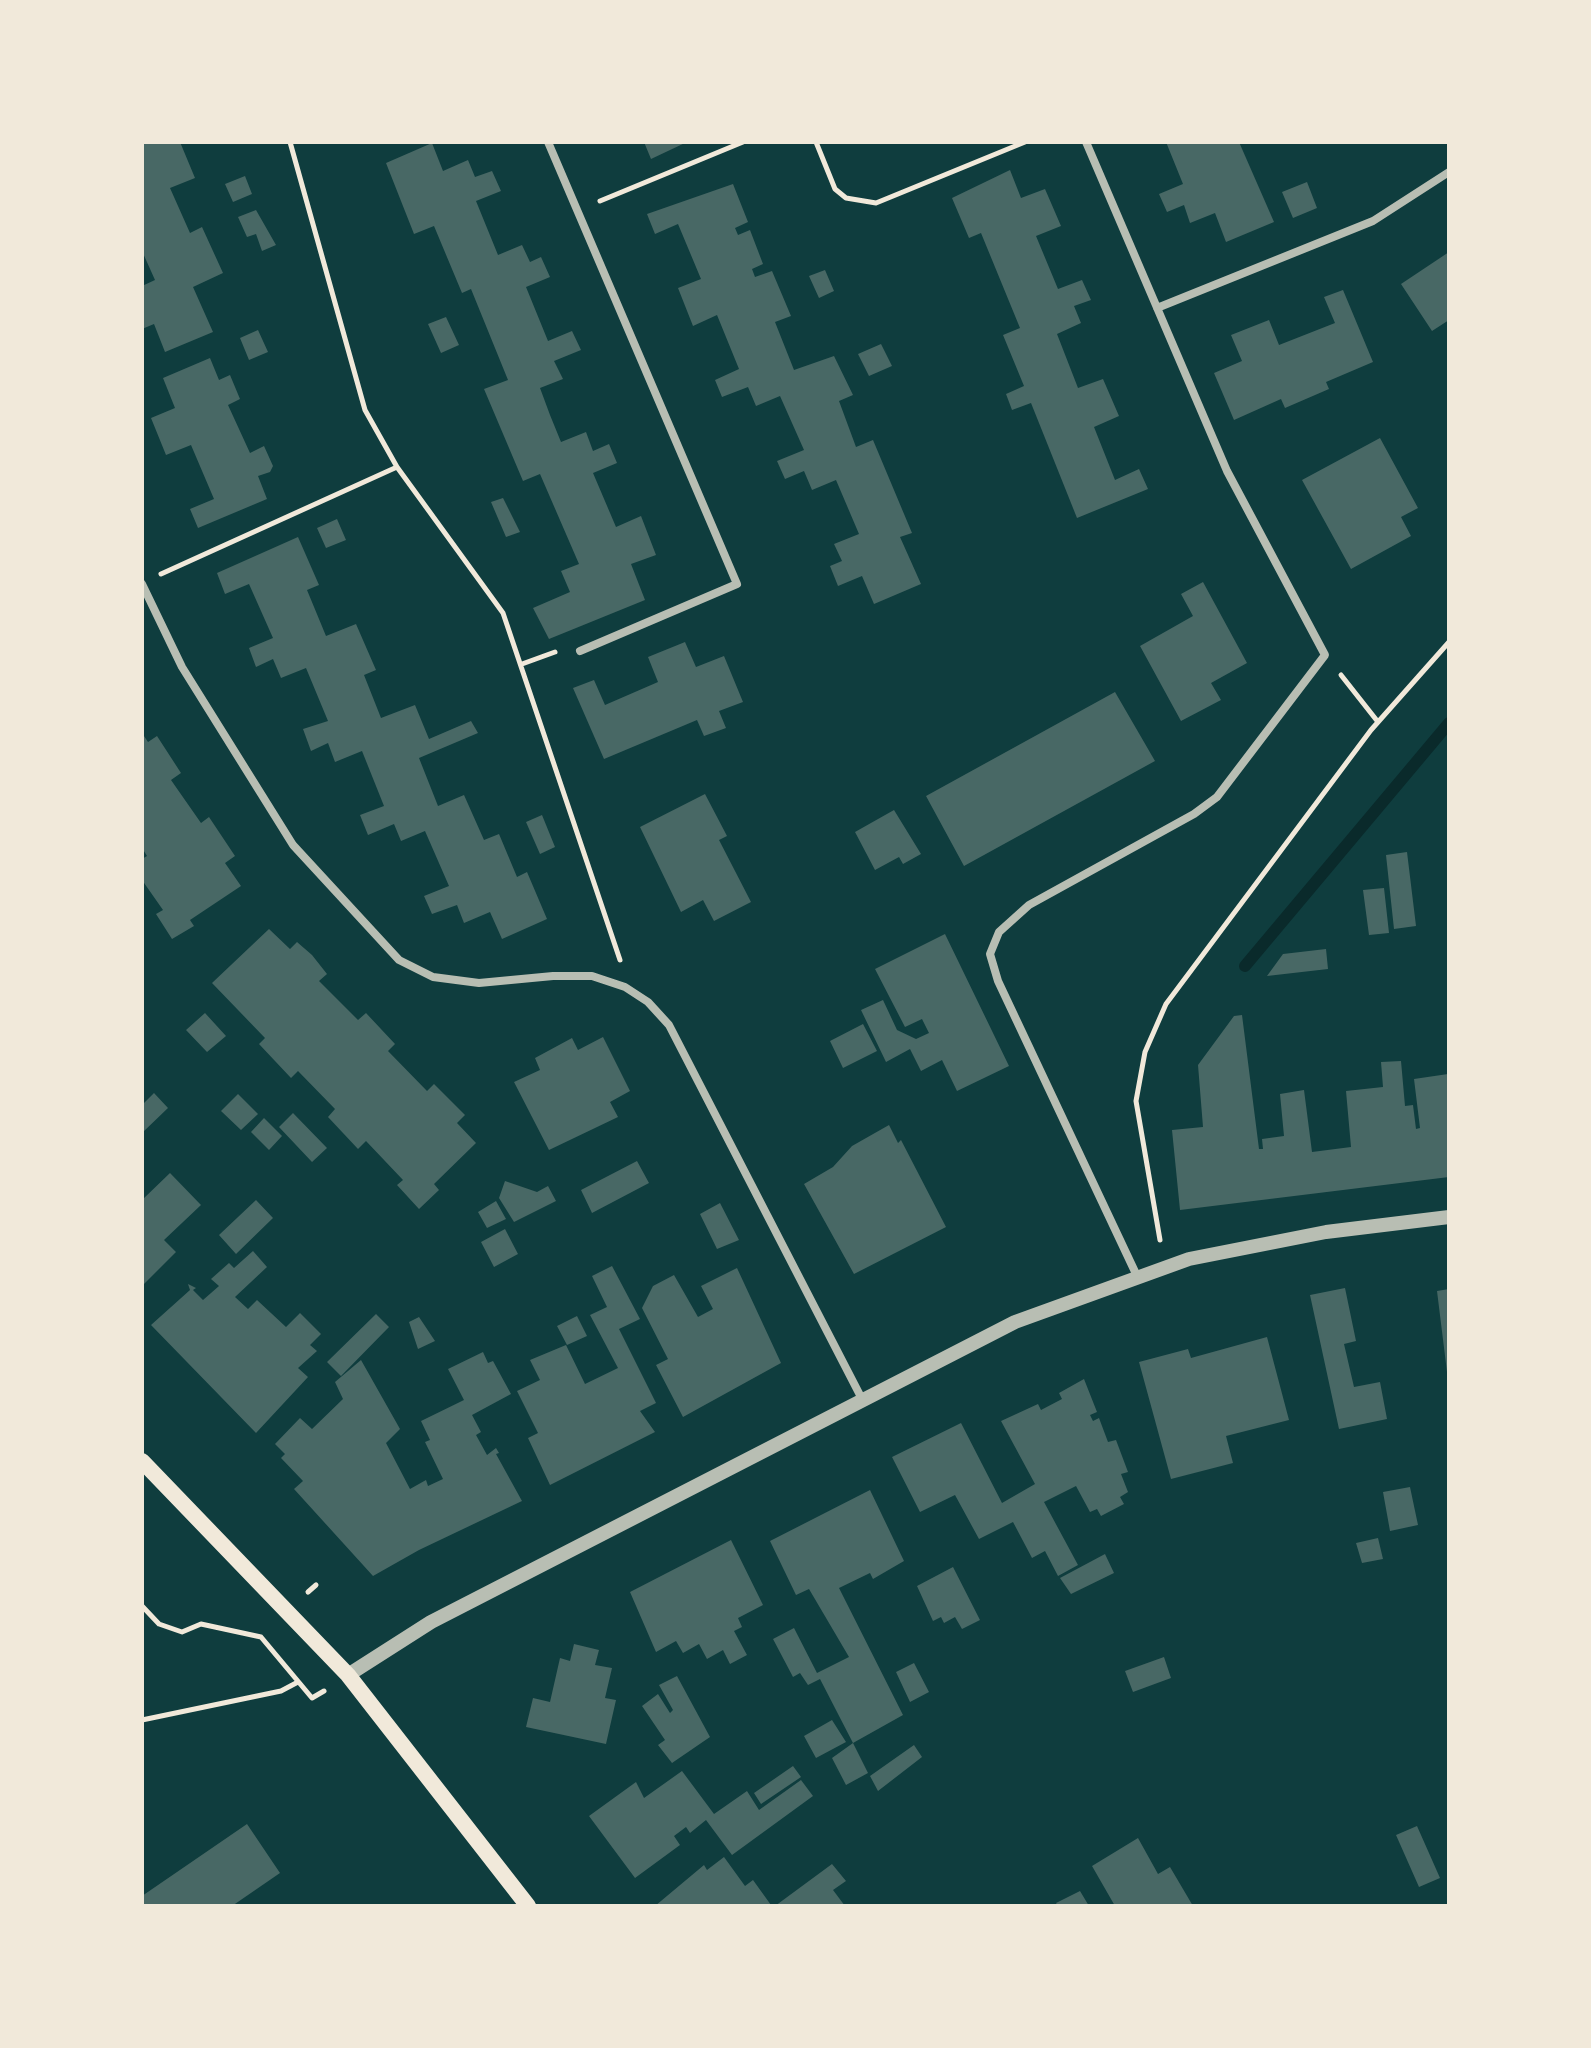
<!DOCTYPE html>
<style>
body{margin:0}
#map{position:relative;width:1591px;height:2048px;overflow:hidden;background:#0f3d3e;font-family:"Zilla Slab",serif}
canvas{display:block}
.frame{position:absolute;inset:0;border:144px solid #f1e9da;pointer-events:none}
</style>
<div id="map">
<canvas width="1591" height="2048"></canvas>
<div class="frame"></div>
</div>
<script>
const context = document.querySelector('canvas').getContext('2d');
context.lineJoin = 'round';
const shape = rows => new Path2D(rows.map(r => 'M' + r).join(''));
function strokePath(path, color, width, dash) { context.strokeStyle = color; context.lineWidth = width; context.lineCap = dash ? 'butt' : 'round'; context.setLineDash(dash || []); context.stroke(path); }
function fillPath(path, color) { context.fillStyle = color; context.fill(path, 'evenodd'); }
const stream = shape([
 [1245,966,1449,723]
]);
const building = shape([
 [142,142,180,142,195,178,170,188,190,233,202,227,223,273,193,287,213,332,165,352,154,324,142,329,142,286,155,280,142,251],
 [644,142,687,142,651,159],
 [1166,142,1239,142,1274,222,1226,242,1215,213,1190,223,1184,205,1167,212,1159,194,1183,184],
 [432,143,443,171,468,160,475,177,492,171,501,191,476,201,498,255,522,245,530,262,541,257,550,277,526,287,548,341,572,331,581,350,554,361,563,379,540,388,550,415,561,442,586,432,593,451,609,444,617,463,593,473,616,527,641,516,656,555,631,564,645,600,549,639,533,608,570,592,561,571,579,564,540,474,523,481,484,389,508,380,471,289,462,293,434,226,414,234,386,163],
 [1010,170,1021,198,1045,189,1061,226,1036,236,1058,289,1082,280,1091,300,1074,306,1081,323,1057,334,1078,388,1103,379,1119,416,1094,427,1115,480,1139,469,1148,489,1077,518,1031,403,1012,410,1006,394,1024,386,1003,335,1020,328,981,233,969,238,952,198],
 [245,176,252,194,233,202,225,184],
 [1307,182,1317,208,1293,218,1282,192],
 [733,184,748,222,735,228,738,235,750,230,763,264,752,269,755,277,772,271,791,316,775,322,794,370,834,356,853,395,839,401,856,447,873,440,912,533,900,537,921,584,874,604,862,576,838,586,830,566,842,561,834,544,859,534,836,480,812,490,804,471,785,479,777,461,804,450,780,396,756,406,748,387,722,397,715,380,739,369,717,315,693,326,678,288,701,279,678,224,655,234,647,214],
 [256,210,276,245,262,251,256,234,247,237,238,217],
 [1449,252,1449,320,1432,331,1401,284],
 [825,270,834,291,819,298,809,276],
 [1343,290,1373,362,1326,382,1329,389,1285,408,1281,399,1234,420,1214,373,1242,361,1231,335,1269,320,1279,345,1335,323,1324,297],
 [446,317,459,345,441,353,428,324],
 [258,330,268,352,249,360,240,338],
 [881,344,892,366,869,376,858,354],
 [210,358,219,380,230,375,240,399,228,405,250,453,264,446,273,466,270,472,258,476,267,499,198,528,190,509,214,499,191,445,166,455,151,418,175,408,163,378],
 [1380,438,1418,508,1401,517,1411,536,1351,569,1302,480],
 [503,498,520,532,506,537,491,502],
 [337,519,346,540,326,548,317,528],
 [298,537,319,585,307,590,326,636,356,624,376,670,364,675,381,718,415,705,429,739,471,721,478,733,419,758,438,806,464,795,484,840,499,834,517,877,527,872,547,919,502,939,490,912,464,923,457,905,432,914,424,896,449,886,425,831,401,841,394,824,368,835,360,815,384,806,362,751,335,762,328,743,311,751,303,729,328,721,306,668,281,678,273,659,256,667,249,648,273,638,249,584,225,594,217,573],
 [1203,582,1247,663,1211,683,1221,700,1181,721,1140,646,1193,616,1181,594],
 [685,642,696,667,724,656,743,702,719,711,726,728,704,736,697,720,604,759,573,688,594,680,605,705,658,682,648,657],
 [1115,692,1155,761,964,866,926,796],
 [142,733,148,742,157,736,181,773,171,780,201,823,209,817,235,856,225,863,241,886,190,920,194,926,172,939,156,914,163,910,142,880,142,859,147,856,142,848],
 [705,794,727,836,719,840,751,902,714,921,703,900,681,912,640,827],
 [894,810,921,854,903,864,899,857,875,870,855,832],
 [542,815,555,847,540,854,526,822],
 [1407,852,1416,926,1394,929,1386,855],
 [1384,888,1389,933,1369,935,1363,890],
 [269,929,290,949,297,942,312,955,327,974,319,981,358,1020,366,1013,395,1044,388,1051,427,1091,434,1084,465,1115,457,1123,476,1143,434,1184,439,1190,419,1209,397,1185,403,1180,366,1141,358,1149,328,1117,335,1109,298,1071,291,1078,259,1044,265,1038,212,983],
 [945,934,1009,1066,957,1091,942,1060,921,1071,910,1049,886,1062,861,1010,883,1000,897,1030,916,1039,929,1033,922,1019,905,1027,875,969],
 [1326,949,1328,969,1267,976,1283,954],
 [205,1013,226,1036,207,1052,186,1030],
 [1242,1015,1259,1149,1263,1149,1262,1139,1284,1136,1280,1094,1304,1090,1312,1152,1351,1147,1346,1091,1383,1087,1381,1062,1401,1061,1405,1106,1413,1105,1416,1129,1420,1128,1414,1079,1448,1074,1449,1177,1180,1210,1172,1130,1203,1127,1198,1065,1234,1016],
 [863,1024,877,1051,843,1068,830,1041],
 [603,1037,630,1091,610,1102,618,1117,549,1150,514,1082,540,1070,535,1058,572,1038,578,1050],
 [154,1093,168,1108,142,1133,142,1105],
 [238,1094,258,1114,241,1130,221,1111],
 [293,1113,327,1148,312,1162,279,1127],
 [264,1118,282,1136,269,1150,251,1132],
 [889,1125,898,1143,901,1140,946,1227,854,1274,804,1184,833,1167,852,1146],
 [637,1161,649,1183,592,1213,581,1190],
 [170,1173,201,1205,164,1240,176,1252,142,1286,142,1200],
 [505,1181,537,1192,548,1186,556,1201,514,1222,499,1198],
 [256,1200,273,1218,236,1254,219,1235],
 [496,1201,506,1219,487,1228,478,1212],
 [720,1203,739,1240,717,1249,700,1214],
 [505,1229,518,1254,494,1267,481,1242],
 [253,1251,267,1267,235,1297,248,1309,257,1300,286,1327,300,1313,321,1334,310,1345,317,1351,298,1368,308,1377,256,1433,151,1325,190,1290,188,1284,196,1288,193,1290,203,1300,219,1286,211,1279,229,1263,234,1268],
 [612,1266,640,1319,619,1329,656,1403,640,1411,655,1432,550,1485,528,1438,538,1433,517,1391,540,1380,530,1360,566,1345,585,1384,618,1368,590,1315,607,1307,592,1276],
 [737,1268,781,1363,683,1417,656,1365,668,1359,642,1308,653,1286,674,1275,698,1317,713,1309,701,1286],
 [1345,1288,1356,1341,1344,1344,1354,1387,1380,1382,1387,1419,1339,1429,1310,1295],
 [1449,1289,1449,1372,1447,1372,1437,1291],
 [376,1314,389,1327,341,1376,327,1362],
 [577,1316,587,1336,567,1345,557,1326],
 [419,1317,435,1341,418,1349,409,1322],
 [1267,1337,1289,1420,1226,1436,1233,1463,1171,1479,1139,1362,1188,1349,1191,1358],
 [483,1352,488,1363,493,1361,511,1394,472,1415,481,1432,476,1435,487,1455,496,1448,499,1453,496,1454,522,1501,419,1550,373,1576,294,1489,303,1481,281,1458,285,1454,275,1444,300,1418,312,1429,343,1399,335,1382,361,1360,400,1429,386,1443,410,1489,426,1480,428,1486,443,1479,425,1442,430,1440,421,1421,464,1400,448,1369],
 [1084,1379,1097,1412,1090,1415,1093,1421,1099,1418,1108,1442,1116,1440,1128,1472,1121,1474,1128,1492,1120,1497,1124,1504,1101,1516,1097,1509,1090,1512,1076,1486,1044,1502,1078,1565,1058,1576,1045,1551,1032,1558,1013,1522,979,1539,955,1495,920,1512,892,1457,961,1423,1002,1503,1035,1484,1001,1421,1038,1404,1041,1410,1062,1399,1059,1393],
 [1410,1487,1418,1525,1390,1531,1383,1492],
 [870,1490,904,1561,873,1579,870,1573,839,1588,903,1715,853,1743,820,1679,808,1685,800,1673,793,1677,773,1639,794,1628,817,1673,849,1657,809,1589,796,1595,770,1541],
 [1378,1538,1383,1559,1362,1563,1356,1543],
 [731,1540,763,1605,738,1618,742,1627,734,1631,747,1655,730,1664,723,1650,707,1659,699,1644,683,1653,676,1641,656,1652,630,1592],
 [1105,1554,1114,1573,1071,1594,1060,1578],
 [953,1567,980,1620,962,1629,955,1617,944,1623,941,1617,933,1621,917,1586],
 [574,1644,599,1650,595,1665,612,1668,605,1698,616,1700,606,1744,526,1727,533,1698,550,1702,560,1658,570,1661],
 [1164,1657,1171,1678,1133,1692,1125,1671],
 [914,1663,929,1692,910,1702,896,1672],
 [677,1676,710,1737,672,1763,658,1745,665,1740,642,1706,658,1694,670,1713,673,1710,659,1685],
 [832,1720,846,1742,816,1758,804,1736],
 [853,1743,868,1773,846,1785,832,1758],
 [914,1745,922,1757,878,1791,870,1776],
 [793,1766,801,1777,761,1804,754,1793],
 [682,1771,714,1814,747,1791,759,1810,801,1780,813,1796,732,1855,706,1820,690,1833,686,1827,674,1836,680,1845,635,1878,589,1816,636,1782,644,1798],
 [247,1824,280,1873,232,1906,142,1906,142,1896],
 [1417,1826,1440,1878,1419,1887,1396,1835],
 [1138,1838,1158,1874,1170,1867,1193,1906,1115,1906,1092,1866],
 [724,1857,745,1886,753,1880,771,1905,655,1906,704,1865,707,1870],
 [832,1864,846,1881,833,1890,845,1906,775,1906],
 [1080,1891,1089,1906,1058,1906,1056,1903]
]);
const path = shape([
 [290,142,365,410,397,467,503,613,620,960],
 [816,142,835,189,846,198,876,203,1025,142],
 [600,201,743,142],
 [161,574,397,467],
 [522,664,555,652],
 [1341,675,1378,722],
 [1160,1240,1136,1101,1145,1052,1166,1004,1371,730,1449,642],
 [308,1592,316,1585],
 [142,1606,159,1624,182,1632,201,1624,261,1637,312,1698,324,1691],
 [142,1720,281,1691,298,1682]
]);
const minor = shape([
 [548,142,737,584,580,651],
 [1086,142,1227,471,1325,655,1217,797,1194,814,1029,905,999,932,990,954,998,981,1137,1276],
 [1157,308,1373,221,1449,172],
 [142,584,182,667,293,845,399,960,433,977,479,983,553,976,592,976,625,987,648,1002,669,1025,862,1399]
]);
const tertiary = shape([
 [348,1675,431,1622,1015,1322,1189,1259,1326,1232,1449,1217]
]);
const secondary = shape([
 [142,1461,348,1675,528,1906]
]);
strokePath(stream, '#0a2a2b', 12);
fillPath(building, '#486865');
strokePath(path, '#f1e9da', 5);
strokePath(minor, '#b8beb3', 8);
strokePath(tertiary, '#b8beb3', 14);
strokePath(secondary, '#f1e9da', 16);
</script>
